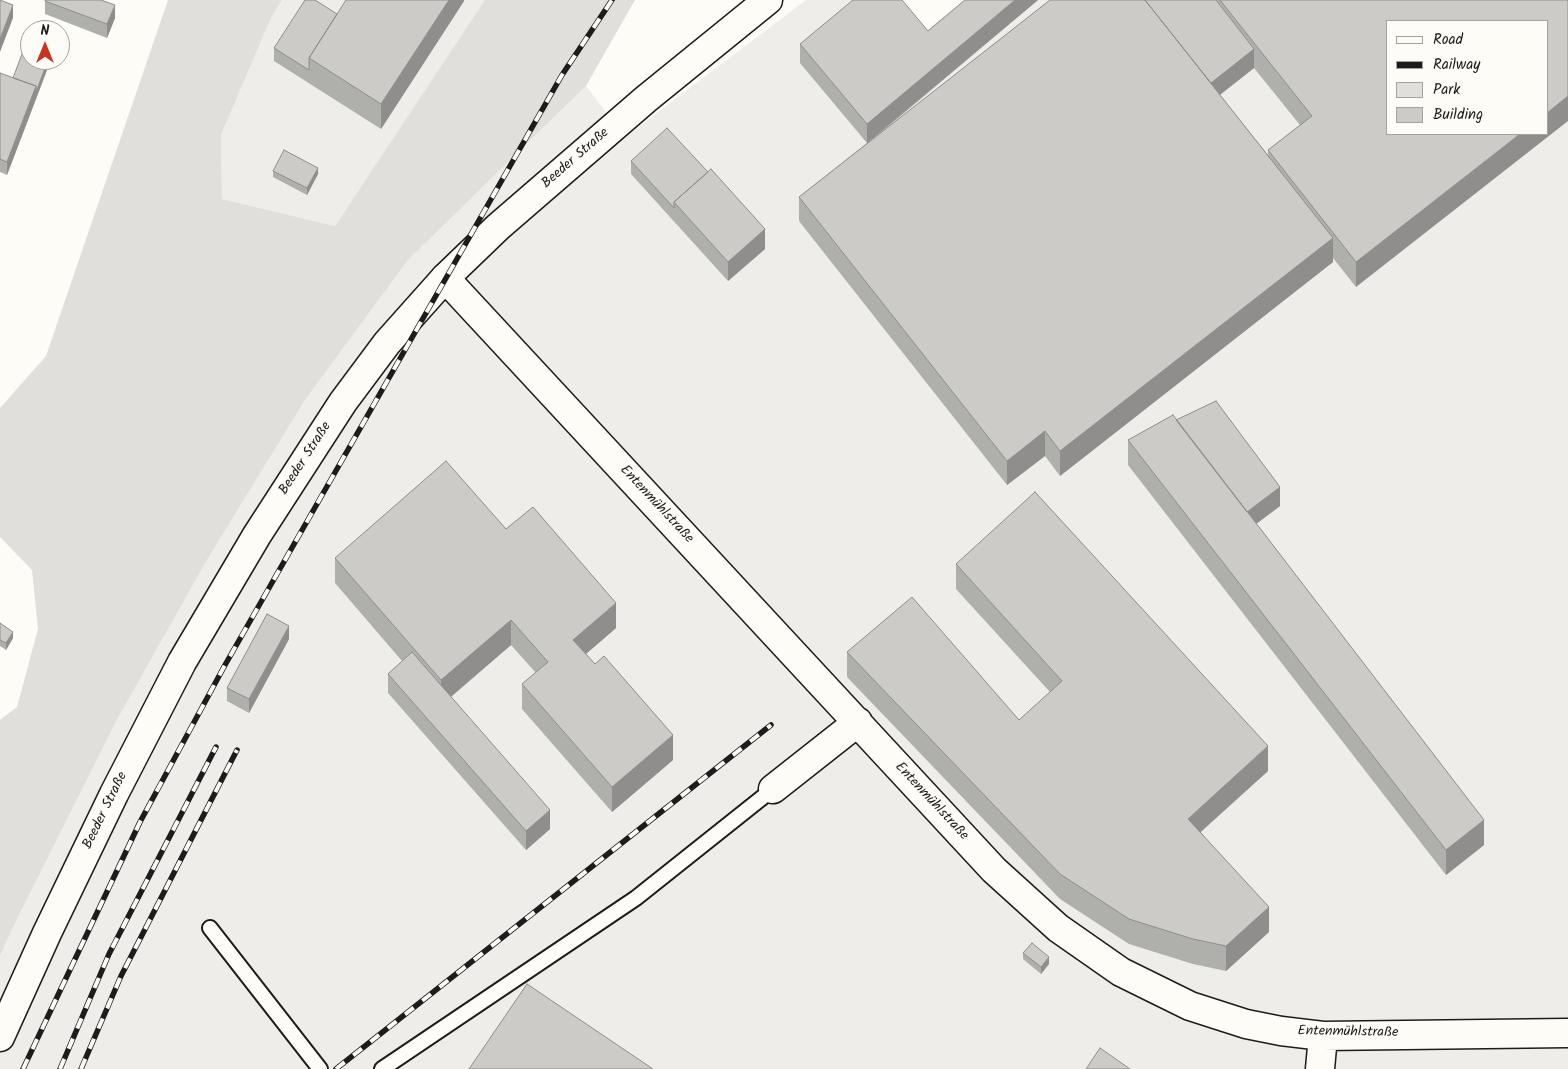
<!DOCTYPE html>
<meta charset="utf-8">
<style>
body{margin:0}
#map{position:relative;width:1568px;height:1069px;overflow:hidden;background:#fdfcf7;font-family:Kalam,sans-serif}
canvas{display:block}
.legend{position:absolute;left:1386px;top:20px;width:162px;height:115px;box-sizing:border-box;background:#fdfcf7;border:1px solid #a3a29f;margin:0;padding:6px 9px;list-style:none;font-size:15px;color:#1c1c1c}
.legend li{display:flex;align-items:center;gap:10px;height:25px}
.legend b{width:25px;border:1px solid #a3a29f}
.north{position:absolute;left:20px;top:20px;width:50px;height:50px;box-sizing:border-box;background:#fdfcf7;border:1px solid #a3a29f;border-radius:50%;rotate:0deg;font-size:14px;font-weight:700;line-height:20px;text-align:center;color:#1c1c1c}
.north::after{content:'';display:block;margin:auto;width:18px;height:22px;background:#c8321e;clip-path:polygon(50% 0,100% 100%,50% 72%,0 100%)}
</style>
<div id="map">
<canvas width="1568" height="1069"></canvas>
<ul class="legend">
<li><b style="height:6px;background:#fdfcf7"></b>Road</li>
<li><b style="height:6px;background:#1c1c1c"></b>Railway</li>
<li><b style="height:14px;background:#e0dfdb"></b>Park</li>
<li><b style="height:14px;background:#cccbc8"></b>Building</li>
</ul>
<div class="north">N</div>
</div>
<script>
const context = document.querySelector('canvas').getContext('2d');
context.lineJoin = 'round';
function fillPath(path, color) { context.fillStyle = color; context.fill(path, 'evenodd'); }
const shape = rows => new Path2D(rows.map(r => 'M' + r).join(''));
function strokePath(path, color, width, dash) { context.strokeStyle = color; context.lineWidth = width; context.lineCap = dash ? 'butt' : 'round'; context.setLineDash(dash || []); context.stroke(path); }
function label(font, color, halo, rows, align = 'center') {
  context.font = font + ' Kalam,sans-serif'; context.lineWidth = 5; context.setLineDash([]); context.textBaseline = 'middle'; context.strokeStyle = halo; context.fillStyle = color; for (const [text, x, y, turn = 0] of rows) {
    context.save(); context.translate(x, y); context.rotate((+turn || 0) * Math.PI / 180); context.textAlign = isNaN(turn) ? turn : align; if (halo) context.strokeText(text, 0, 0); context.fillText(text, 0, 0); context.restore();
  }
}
const built = shape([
 [282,0,486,0,335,226,222,199,221,135,271,18],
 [806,0,896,0,924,32,964,0,1568,0,1568,1069,0,1069,0,956,18,917,118,718,207,560,305,400,408,260,586,86,625,137],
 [1387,21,1547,21,1547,134,1387,134]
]);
const green = shape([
 [168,0,282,0,271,18,221,135,222,199,335,226,485,0,635,0,586,86,408,260,305,400,207,560,118,718,18,917,0,956,0,720,17,707,38,629,32,570,0,537,0,408,46,356]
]);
const service = shape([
 [210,928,320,1069],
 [382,1069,636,898,773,789]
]);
const minor = shape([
 [445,278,994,870,1058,928,1121,972,1190,1006,1246,1024,1281,1031,1323,1036,1568,1033],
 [773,789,858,722],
 [1320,1069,1323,1036]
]);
const tertiary = shape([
 [0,1037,47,933,114,794,182,662,257,535,343,402,387,343,445,278,498,227,646,99,768,0]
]);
const rail = shape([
 [23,1069,140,822,225,665,562,75,612,0],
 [60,1069,109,954,216,747],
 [81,1069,121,976,237,750],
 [336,1069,771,725]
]);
const wall = shape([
 [464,0,464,1,381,129,274,61,274,48,337,14],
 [965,0,1038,0,871,141,1050,0,1568,0,1356,287,1333,258,1333,262,1060,476,1045,456,1007,485,799,221,799,197,867,143,800,63,800,44,928,31],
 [1254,68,1300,125,1268,150,1268,155,1220,95],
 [45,1,115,18,107,38,45,14],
 [47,70,7,175,0,172,0,73,13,78],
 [631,161,765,249,728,281,631,174],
 [273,171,318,174,307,195,273,177],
 [1176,420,1280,506,1256,524,1484,845,1446,875,1128,465,1128,440],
 [506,529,616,628,586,654,673,760,612,812,522,709,522,684,536,673,511,645,451,697,550,829,526,850,388,693,388,674,402,661,335,583,335,558],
 [956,564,1268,771,1201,832,1269,932,1226,971,1193,964,1129,944,1060,899,847,677,847,652,1019,720,1050,692,956,589],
 [0,623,13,638,6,650,0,646],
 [289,639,249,713,227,701,227,688],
 [1023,953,1049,964,1041,974,1023,959]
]);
const shadedWall = shape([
 [449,0,464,0,464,1,381,129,381,104],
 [1015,0,1038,0,867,143,867,124],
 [13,5,13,18,0,52,0,39],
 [115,5,115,18,107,38,107,24],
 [1254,49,1254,68,1208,104,1208,85],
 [47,63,47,70,7,175,7,162,36,86],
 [1568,96,1568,121,1356,287,1356,262,1520,134,1547,134,1547,113],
 [318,168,318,174,307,195,307,188],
 [765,229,765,249,728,281,728,262],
 [1333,238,1333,262,1060,476,1060,451],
 [1045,431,1045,456,1007,485,1007,461],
 [1280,487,1280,506,1244,533,1244,514],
 [616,603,616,628,573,665,573,640],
 [511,620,511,645,441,705,441,680],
 [289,626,289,639,249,713,249,699],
 [13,632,13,638,6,650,6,643],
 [673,735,673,760,612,812,612,787],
 [1268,746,1268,771,1188,843,1188,819],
 [550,810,550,829,526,850,526,831],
 [1484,820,1484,845,1446,875,1446,850],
 [1269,907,1269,932,1226,971,1226,946],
 [1049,957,1049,964,1041,974,1041,967]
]);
const building = shape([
 [0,0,13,5,0,39,0,0],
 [45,0,101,0,115,5,107,24,45,1,45,0],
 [305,0,315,0,337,14,309,58,309,70,274,48,305,0],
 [346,0,449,0,381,104,309,58,346,0],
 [853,0,902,0,928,31,965,0,1015,0,867,124,800,44,853,0],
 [1050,0,1145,0,1333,238,1060,451,1045,431,1007,461,799,197,1050,0],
 [1145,0,1216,0,1254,49,1211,83,1145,0],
 [1220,0,1568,0,1568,96,1547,113,1547,21,1387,21,1387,134,1520,134,1356,262,1268,150,1312,116,1220,0],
 [22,54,30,57,30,60,38,60,47,63,36,92,36,86,13,78,22,54],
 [0,73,36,86,7,162,0,159,0,73],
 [667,128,708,172,674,202,674,208,631,161,667,128],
 [284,150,318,168,307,188,273,171,284,150],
 [711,169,765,229,728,262,674,202,711,169],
 [1216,401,1280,487,1247,512,1176,420,1216,401],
 [1173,415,1484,820,1446,850,1128,440,1173,415],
 [446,461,506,529,533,507,616,603,573,640,595,664,604,656,673,735,612,787,522,684,548,662,511,620,441,680,335,558,446,461],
 [1035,492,1268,746,1188,819,1269,907,1226,946,1193,939,1129,919,1060,874,847,652,912,597,1019,720,1062,681,956,564,1035,492],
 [267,614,289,626,249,699,227,688,267,614],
 [0,623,13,632,6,643,0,640,0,623],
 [412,652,550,810,526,831,388,674,412,652],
 [1032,943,1049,957,1041,967,1023,953,1032,943],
 [527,984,653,1069,469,1069,527,984],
 [1100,1048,1130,1069,1086,1069,1100,1048]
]);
const streetNames = [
 ["Beeder Straße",576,159,-41],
 ["Beeder Straße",306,459,-57],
 ["Entenmühlstraße",656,505,47],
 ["Entenmühlstraße",931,802,47],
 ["Beeder Straße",106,811,-64],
 ["Entenmühlstraße",1348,1033,1]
];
fillPath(built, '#eeede9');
fillPath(green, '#e0dfdb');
strokePath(service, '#1c1c1c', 18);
strokePath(minor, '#1c1c1c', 31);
strokePath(tertiary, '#1c1c1c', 31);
strokePath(service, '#fdfcf7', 14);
strokePath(minor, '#fdfcf7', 28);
strokePath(tertiary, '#fdfcf7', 28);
strokePath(rail, '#1c1c1c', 5.5);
strokePath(rail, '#fdfcf7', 4, [11]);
fillPath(wall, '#afafac');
fillPath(shadedWall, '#8f8e8c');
fillPath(building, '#cccbc8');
strokePath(building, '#8f8e8c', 1);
label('14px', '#1c1c1c', '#fdfcf7', streetNames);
</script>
